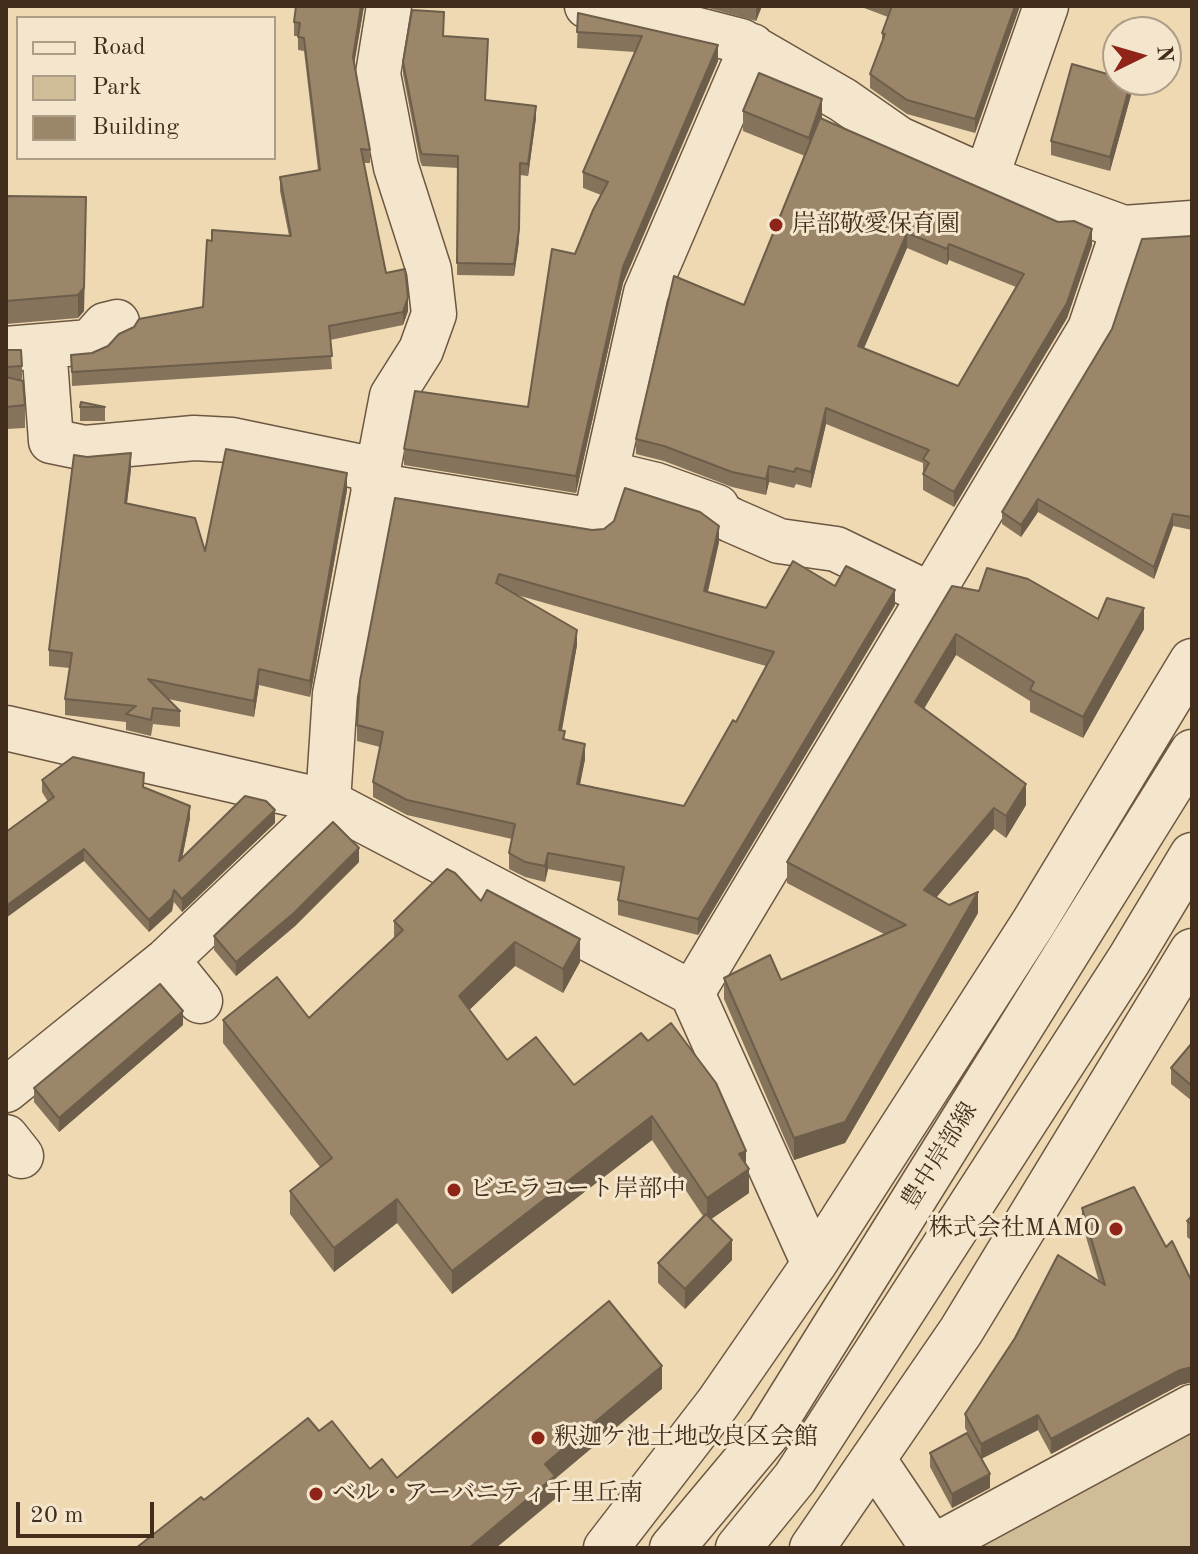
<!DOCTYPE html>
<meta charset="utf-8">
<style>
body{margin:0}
#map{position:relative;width:1198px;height:1554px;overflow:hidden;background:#eed9b2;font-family:"Old Standard TT",serif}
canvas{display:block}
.frame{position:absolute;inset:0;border:8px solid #422c1c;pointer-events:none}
.legend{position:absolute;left:16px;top:16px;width:260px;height:144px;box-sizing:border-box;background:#f4e6cd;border:2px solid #ad9c86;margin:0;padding:10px 14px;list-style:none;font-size:24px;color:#422c1c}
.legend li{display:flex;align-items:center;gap:16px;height:40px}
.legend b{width:40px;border:2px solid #ad9c86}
.north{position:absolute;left:1102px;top:16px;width:80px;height:80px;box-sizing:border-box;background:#f4e6cd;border:2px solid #ad9c86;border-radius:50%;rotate:85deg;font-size:22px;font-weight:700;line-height:32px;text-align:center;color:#422c1c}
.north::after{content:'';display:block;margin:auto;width:28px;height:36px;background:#8f2418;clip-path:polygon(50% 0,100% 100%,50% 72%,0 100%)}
.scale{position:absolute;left:16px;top:1502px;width:138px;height:36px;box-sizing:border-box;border:4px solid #422c1c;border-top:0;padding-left:10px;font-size:24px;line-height:28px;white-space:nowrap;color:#422c1c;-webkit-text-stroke:6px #f4e6cd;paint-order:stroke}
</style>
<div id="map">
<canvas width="1198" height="1554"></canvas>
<div class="frame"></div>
<ul class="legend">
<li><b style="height:10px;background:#f4e6cd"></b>Road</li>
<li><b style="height:22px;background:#d1bc98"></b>Park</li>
<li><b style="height:22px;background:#9b866a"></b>Building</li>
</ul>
<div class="north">N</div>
<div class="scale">20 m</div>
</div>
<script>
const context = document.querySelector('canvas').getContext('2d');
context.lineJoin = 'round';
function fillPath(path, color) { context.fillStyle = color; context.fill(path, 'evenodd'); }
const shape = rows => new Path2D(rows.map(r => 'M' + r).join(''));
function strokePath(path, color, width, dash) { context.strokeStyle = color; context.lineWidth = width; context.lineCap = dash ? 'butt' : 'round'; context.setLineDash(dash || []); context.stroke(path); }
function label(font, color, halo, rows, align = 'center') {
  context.font = font + ' "Old Standard TT","Noto Serif JP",serif'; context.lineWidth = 6; context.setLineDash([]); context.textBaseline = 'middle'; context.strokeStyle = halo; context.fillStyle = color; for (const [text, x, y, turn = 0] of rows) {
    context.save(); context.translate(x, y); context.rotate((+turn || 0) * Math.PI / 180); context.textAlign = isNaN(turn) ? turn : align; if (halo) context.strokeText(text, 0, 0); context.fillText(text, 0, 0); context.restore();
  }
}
const green = shape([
 [1192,1421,1192,1548,962,1548]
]);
const street = shape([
 [587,6,643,16,741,41,843,100,899,139,986,178,1124,228,1192,223],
 [986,178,1046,6],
 [44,346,51,441,85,448,194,438,232,440,376,470],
 [6,349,90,342,105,325,117,322],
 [606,473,656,485,717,507,720,514,731,520,779,541,836,549,931,595],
 [373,485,595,521,646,293,752,46],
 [6,728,328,802,692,993,814,1264],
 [167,960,200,1001],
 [692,993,1090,329,1124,228],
 [6,1090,167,960,304,830,328,802,335,694,392,396,421,350,434,314,429,270,396,167,378,74,389,6],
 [6,1137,21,1156],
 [873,1459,933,1548],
 [933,1547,1192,1407],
 [606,1548,718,1403,814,1264,1034,922,1192,661],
 [672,1548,769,1432,1192,752],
 [738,1548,795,1478,1129,960,1192,855],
 [812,1548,961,1331,1192,951]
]);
const wall = shape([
 [296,6,364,6,354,63,370,150,370,163,364,163,386,273,408,311,403,325,330,340,332,369,72,386,71,355,92,353,203,307,289,236,280,191,280,177,318,170,304,51,298,50,298,36,294,36,294,22],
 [701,6,762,6,756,21],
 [859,6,1020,6,975,133,907,114,870,88,870,74,882,42,882,33,888,17],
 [578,13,718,61,623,283,576,493,404,465,404,449,528,407,575,254,601,195,583,188,583,172,635,52,577,48],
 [443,36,488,51,485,100,536,118,528,176,520,175,519,241,514,276,457,275,458,168,422,166,420,161,403,74,403,62],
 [1131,95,1110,171,1051,155,1051,141],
 [743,111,822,118,1092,245,1067,318,954,507,923,490,923,463,826,424,811,488,796,484,794,488,769,482,766,495,732,487,664,461,636,454,636,439,744,305,805,156,743,131],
 [907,248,947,265,949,260,1016,287,958,386,864,348],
 [6,196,86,197,84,311,78,318,6,324],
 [1192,236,1192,530,1173,526,1154,579,1038,512,1021,537,1002,524,1002,512,1112,329],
 [6,350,22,366,22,381,25,405,25,428,6,429],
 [80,407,105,407,105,421,80,421],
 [131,469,127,503,205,551,347,490,310,697,259,685,254,717,168,699,180,711,180,727,153,724,151,736,126,730,126,722,65,715,65,699,70,668,49,666,49,650],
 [395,498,592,530,719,542,708,592,766,608,835,586,895,605,698,935,618,915,618,900,621,882,548,869,545,882,525,877,509,869,509,853,512,839,407,815,373,797,373,782,380,747,357,741,357,725],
 [517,595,766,666,736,722,684,806,580,784,585,759,565,739,562,730,577,645],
 [952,586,1144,629,1083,738,1030,712,1030,701,956,655,924,709,1026,805,1006,838,994,829,936,898,949,905,978,913,845,1143,794,1160,724,999,724,978,781,980,884,934,787,883,787,862],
 [42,780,144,787,190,818,182,859,275,823,182,912,174,902,172,911,149,932,84,861,42,792],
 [359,862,295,926,236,976,214,950,214,936],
 [481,901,580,962,563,993,515,966,469,1010,507,1060,574,1085,641,1033,746,1165,749,1193,711,1219,732,1260,685,1309,658,1283,658,1263,703,1216,652,1140,452,1294,397,1223,334,1272,290,1214,290,1191,320,1167,223,1043,223,1020,309,1018,394,938,394,921],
 [183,1025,59,1132,34,1102,34,1088],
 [1192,1043,1192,1101,1171,1084,1171,1068],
 [1082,1208,1166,1247,1192,1282,1192,1382,1180,1385,1051,1454,1038,1430,981,1459,990,1488,952,1508,930,1467,930,1453,976,1448,965,1428,965,1414,1099,1282,1082,1223],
 [1192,1216,1192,1241,1187,1237,1187,1221]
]);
const shadedWall = shape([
 [361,6,364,6,353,71,353,57],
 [756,6,762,6,756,21],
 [1015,6,1020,6,975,133,975,119],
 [718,45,718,61,623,283,576,493,576,476,623,267],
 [1131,81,1131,95,1110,171,1110,157],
 [822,99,822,118,809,157,809,138],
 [536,106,536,118,528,176,528,164],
 [520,163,519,241,514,276,514,264],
 [86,197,84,311,78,318,78,295],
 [1092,229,1092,245,1067,318,954,507,954,492],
 [907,233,907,248,858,362,858,346],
 [949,244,949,260,947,265,947,249],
 [408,297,408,311,403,325,403,312],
 [826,408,826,424,811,488,811,472],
 [131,453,131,469,125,519,125,503],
 [769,466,769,482,766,495,766,479],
 [347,473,347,490,310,697,310,681],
 [1038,499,1038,512,1021,537,1021,525],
 [1173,514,1173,526,1154,579,1154,567],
 [719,526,719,542,704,607,704,591],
 [895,590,895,605,698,935,698,919],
 [1144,608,1144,629,1083,738,1083,717],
 [577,630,577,645,559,745,559,730],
 [956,634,956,655,915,723,915,702],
 [259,669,259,685,254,717,254,701],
 [585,744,585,759,577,799,577,784],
 [1026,784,1026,805,1006,838,1006,816],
 [190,806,190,818,179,874,179,861],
 [994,808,994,829,924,912,924,890],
 [275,810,275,823,182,912,182,899],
 [359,848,359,862,295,926,236,976,236,962],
 [84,849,84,861,6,918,6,906],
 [548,853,548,869,545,882,545,866],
 [174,890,172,911,149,932,149,920],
 [978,892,978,913,845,1143,794,1160,794,1138],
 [580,939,580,962,563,993,563,969],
 [515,942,515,966,459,1020,459,996],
 [183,1011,183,1025,59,1132,59,1118],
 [652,1116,652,1140,452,1294,452,1271],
 [746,1151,746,1171,749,1169,749,1193,707,1222,707,1198,739,1154],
 [397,1199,397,1223,334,1272,334,1248],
 [732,1240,732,1260,685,1309,685,1289],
 [662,1366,662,1389,555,1479,555,1499,496,1548,469,1548,545,1464],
 [1192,1367,1192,1382,1180,1385,1051,1454,1051,1439,1180,1370],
 [1038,1415,1038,1430,981,1459,981,1444],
 [990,1474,990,1488,952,1508,952,1494]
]);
const building = shape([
 [296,6,361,6,353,57,370,150,361,149,386,273,405,269,408,297,403,312,329,326,332,356,72,372,71,355,92,353,108,346,119,334,134,327,139,319,203,307,207,240,212,241,212,230,291,236,280,177,320,170,304,38,298,37,300,23,294,22,296,6],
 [892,6,1015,6,975,119,907,100,870,74,885,34,882,33,892,6],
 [412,10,444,12,443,36,488,39,485,100,536,106,528,164,520,163,519,229,514,264,457,263,458,156,422,154,420,149,403,62,412,10],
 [578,13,718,45,623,267,576,476,404,449,415,391,528,407,552,249,575,254,593,210,608,182,583,172,642,36,577,32,578,13],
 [1072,64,1118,77,1118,80,1131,81,1110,157,1051,141,1072,64],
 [759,73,822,99,809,138,743,111,759,73],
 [820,118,1058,222,1074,221,1092,229,1067,303,954,492,923,474,929,463,923,459,929,450,826,408,811,472,796,468,794,472,769,466,766,479,732,472,664,446,636,439,674,276,744,305,820,118],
 [907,233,947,249,949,244,1024,274,958,386,858,346,907,233],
 [6,196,86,197,84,288,78,295,6,301,6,196],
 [1192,236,1192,517,1173,514,1154,567,1038,499,1021,525,1002,512,1112,329,1142,239,1192,236],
 [6,350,21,350,22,366,6,367,6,350],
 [6,377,23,381,25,405,6,407,6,377],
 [81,402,105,407,80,407,81,402],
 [226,449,347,473,310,681,259,669,254,701,148,679,180,711,153,708,151,720,126,714,136,706,65,699,72,653,49,650,74,455,87,457,131,453,125,503,195,518,205,551,226,449],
 [625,488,700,512,719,526,704,591,766,608,793,561,835,586,846,566,895,590,698,919,618,900,624,867,548,853,545,866,525,862,509,853,515,824,407,800,373,782,383,732,357,725,360,681,395,498,592,530,604,529,614,521,625,488],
 [499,574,774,652,736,722,733,720,684,806,577,784,585,744,563,739,565,731,559,730,577,630,496,583,499,574],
 [987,568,1028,579,1098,619,1107,598,1144,608,1083,717,1030,690,1034,682,956,634,915,702,1026,784,1006,816,994,808,924,890,949,905,978,892,845,1122,794,1138,724,978,770,955,781,980,906,925,787,862,952,586,979,591,987,568],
 [73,757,144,773,143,787,190,806,179,861,245,796,266,801,275,810,182,899,174,890,172,898,149,920,84,849,6,906,6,832,54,797,42,780,73,757],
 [333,822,359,848,295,912,236,962,214,936,333,822],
 [447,869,455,873,481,901,487,890,580,939,563,969,515,942,459,996,507,1060,536,1037,574,1085,641,1033,648,1041,671,1023,716,1083,746,1151,739,1154,749,1169,707,1198,652,1116,452,1271,397,1199,334,1248,290,1191,332,1158,223,1020,277,977,309,1018,403,930,394,921,447,869],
 [160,984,183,1011,59,1118,34,1088,160,984],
 [1192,1043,1192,1086,1171,1068,1192,1043],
 [1134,1187,1166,1247,1172,1241,1192,1282,1192,1367,1180,1370,1051,1439,1038,1415,981,1444,965,1414,1015,1338,1058,1255,1105,1285,1082,1208,1134,1187],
 [706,1214,732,1240,685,1289,658,1263,706,1214],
 [1192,1216,1192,1225,1187,1221,1192,1216],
 [609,1301,662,1366,545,1464,555,1476,469,1548,136,1548,201,1497,204,1500,308,1418,319,1431,332,1421,370,1469,382,1459,397,1478,609,1301],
 [967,1433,990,1474,952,1494,930,1453,967,1433]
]);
const markers = [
 [776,225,8,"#8f2418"],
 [454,1190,8,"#8f2418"],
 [1116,1229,8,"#8f2418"],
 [538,1438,8,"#8f2418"],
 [316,1494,8,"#8f2418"]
];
const poiNames = [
 ["岸部敬愛保育園",792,225],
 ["ビエラコート岸部中",470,1190],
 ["株式会社MAMO",1100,1229,"right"],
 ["釈迦ケ池土地改良区会館",554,1438],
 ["ベル・アーバニティ千里丘南",332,1494]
];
const streetNames = [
 ["豊中岸部線",940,1156,-58]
];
fillPath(green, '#d1bc98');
strokePath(street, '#6d5742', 47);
strokePath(street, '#f4e6cd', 44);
fillPath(wall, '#85735b');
fillPath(shadedWall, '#6c5e4a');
fillPath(building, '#9b866a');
strokePath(building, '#6c5e4a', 2);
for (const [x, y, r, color] of markers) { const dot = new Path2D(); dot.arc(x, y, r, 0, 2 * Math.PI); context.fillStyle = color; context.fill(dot); strokePath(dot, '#f4e6cd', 3); }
label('24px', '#422c1c', '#f4e6cd', poiNames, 'left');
label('24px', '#422c1c', '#f4e6cd', streetNames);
</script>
